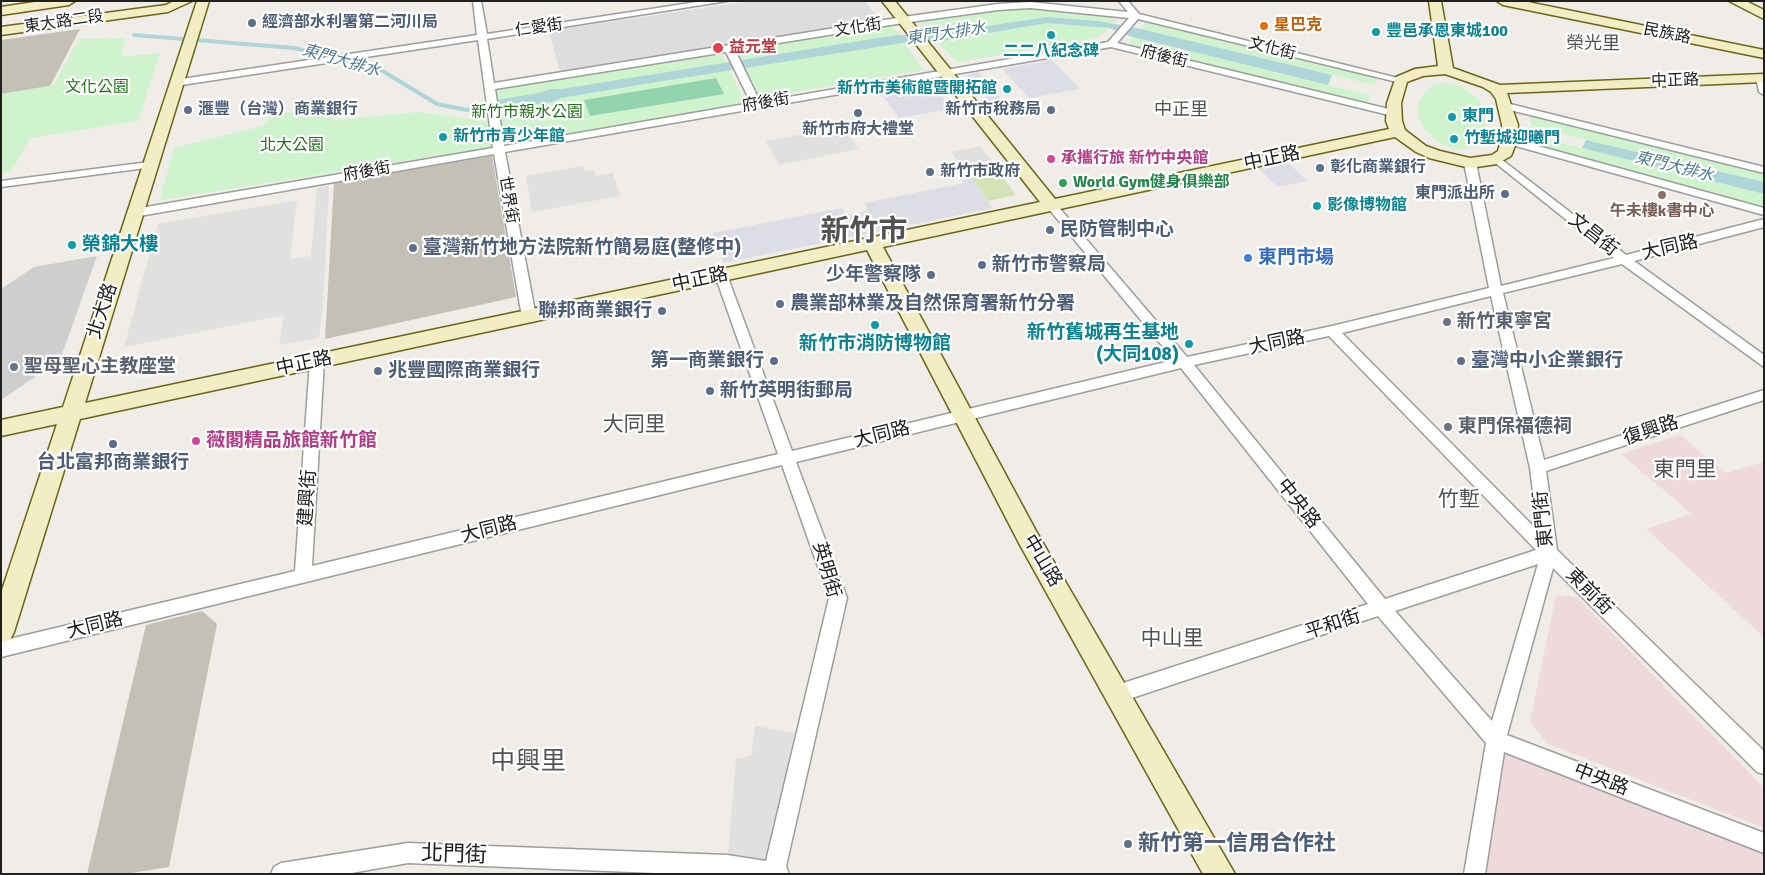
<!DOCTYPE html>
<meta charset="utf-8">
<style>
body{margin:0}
#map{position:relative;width:1765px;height:875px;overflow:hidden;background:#f0ece8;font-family:Signika,sans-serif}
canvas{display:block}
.frame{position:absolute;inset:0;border:2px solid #202020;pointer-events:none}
</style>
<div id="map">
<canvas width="1765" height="875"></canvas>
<div class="frame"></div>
</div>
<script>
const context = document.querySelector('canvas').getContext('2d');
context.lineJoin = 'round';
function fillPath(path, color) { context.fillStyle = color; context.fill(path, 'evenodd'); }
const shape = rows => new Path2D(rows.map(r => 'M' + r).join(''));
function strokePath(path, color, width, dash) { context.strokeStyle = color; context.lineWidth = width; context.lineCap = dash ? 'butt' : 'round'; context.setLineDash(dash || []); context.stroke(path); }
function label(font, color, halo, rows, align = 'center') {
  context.font = font + ' Signika,"Noto Sans TC",sans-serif'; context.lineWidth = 4.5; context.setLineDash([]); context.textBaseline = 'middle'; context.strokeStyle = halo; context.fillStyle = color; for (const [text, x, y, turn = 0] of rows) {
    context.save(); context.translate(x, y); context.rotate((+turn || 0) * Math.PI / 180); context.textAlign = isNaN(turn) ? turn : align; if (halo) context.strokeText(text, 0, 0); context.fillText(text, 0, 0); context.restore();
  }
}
const residential = shape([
 [750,1,864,1,881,21,560,72,549,31]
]);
const commercial = shape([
 [1680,435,1726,473,1764,462,1764,637,1646,529,1692,514,1621,454],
 [1556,595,1577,597,1764,788,1764,828,1548,744,1530,722],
 [1500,746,1764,846,1764,874,1477,874]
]);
const religious = shape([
 [97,256,60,360,1,400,1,289,34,267]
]);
const construction = shape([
 [80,29,47,92,1,98,1,40],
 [492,156,516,297,325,339,334,183],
 [202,611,217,624,169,867,125,874,87,874,146,625]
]);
const grass = shape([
 [992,162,1015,194,1016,195,988,201,965,168]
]);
const park = shape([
 [1029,8,1095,14,1117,20,1112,24,1098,21,1046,17,931,35,919,22,996,9],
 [890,22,924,70,759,98,731,48],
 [1145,22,1378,77,1374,85,1141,29],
 [1047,23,1109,28,1102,35,1080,42,957,62,937,42],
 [1133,37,1344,89,1370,95,1367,106,1132,45,1129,42],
 [126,38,121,57,160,53,138,121,30,138,11,172,1,173,1,94,54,85,79,39],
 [720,50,747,107,499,150,490,87],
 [1437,83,1451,83,1462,87,1479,100,1484,112,1486,132,1478,146,1457,150,1443,145,1425,130,1418,116,1418,101,1432,85],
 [333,109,335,120,419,112,490,122,493,147,160,200,174,148,263,126,271,114],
 [1529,114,1764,172,1764,182,1532,127],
 [1531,135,1764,194,1764,208,1532,146]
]);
const pitch = shape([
 [716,78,724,94,590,116,584,100]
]);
const parking = shape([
 [885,121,890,129,850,137,858,149,779,165,766,141,831,129,834,131],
 [980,146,992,160,962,166,951,152],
 [583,166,585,172,594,170,596,176,613,173,620,196,532,212,526,176],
 [329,186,323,307,319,338,279,345,284,315,124,347,158,224,297,200,290,259,311,256,317,188],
 [755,726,807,735,774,873,727,865,736,759,751,756]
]);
const plaza = shape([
 [1052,60,1080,89,1029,98,1002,69],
 [978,72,1005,103,993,106,967,75],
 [931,80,951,109,899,118,879,90],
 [1288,163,1308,181,1278,187,1259,169],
 [965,168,993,208,724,263,713,233,842,208,846,215,868,211,864,203,964,183,955,170]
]);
const water = shape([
 [1046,17,1098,21,1141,29,1332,75,1328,85,1133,37,1109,28,1047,23,937,42,902,43,663,81,561,98,553,102,498,109,497,100,539,93,550,89,562,89,897,35,931,35],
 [1586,140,1764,182,1764,194,1582,148]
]);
const stream = shape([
 [134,35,294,48,376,67,437,104,467,110,493,105]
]);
const street = shape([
 [473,1,481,1,487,34,703,1,727,1,487,39,494,83,903,17,998,4,1030,2,1128,12,1119,1,1128,1,1139,14,1406,80,1401,83,1138,19,1117,43,1397,111,1398,113,1393,116,1111,47,505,152,536,317,529,321,522,317,494,154,134,217,128,213,134,209,493,148,478,40,175,86,170,83,175,80,477,35,473,1],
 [1030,8,1129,18,1108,42,760,102,735,50,903,23,998,10,1030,8],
 [726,52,751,103,504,146,495,89,726,52],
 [1761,75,1764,76,1764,95,1759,92,1756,78,1761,75],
 [1506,103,1764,167,1764,173,1502,108,1502,104,1506,103],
 [1509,138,1764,208,1764,215,1505,143,1505,139,1509,138],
 [1497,156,1626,255,1764,219,1764,227,1634,261,1764,355,1764,367,1622,264,1503,293,1544,460,1764,390,1764,400,1546,471,1557,550,1764,751,1764,774,1757,772,1553,568,1507,735,1764,833,1764,853,1504,752,1485,874,1464,874,1486,743,1378,616,1117,703,1110,700,1108,694,1110,688,1117,685,1368,604,1181,368,796,462,847,598,786,866,789,874,681,874,408,863,346,874,271,874,274,867,281,863,408,843,727,855,766,861,829,598,782,465,1,657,1,641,295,571,310,361,312,358,317,356,324,361,312,566,778,454,715,275,721,271,727,275,792,451,1174,360,1048,208,1048,204,1052,202,1056,204,1187,357,1332,326,1489,288,1464,163,1470,160,1476,163,1501,286,1614,258,1493,161,1493,157,1497,156],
 [1491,296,1530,468,1538,531,1342,333,1491,296],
 [1329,336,1536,550,1385,599,1194,365,1329,336],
 [1538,564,1492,721,1395,611,1538,564],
 [149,162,155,165,153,167,1,187,1,181,149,162]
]);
const secondary = shape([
 [41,1,75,1,69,5,1,15,1,7,41,1],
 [174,1,192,1,168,12,1,35,1,27,166,5,174,1],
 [197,1,209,1,85,403,1040,202,882,1,895,1,1055,199,1389,129,1386,121,1387,103,1396,77,1415,69,1438,66,1429,1,1441,1,1453,68,1500,85,1764,74,1764,82,1507,93,1518,125,1517,141,1511,156,1497,164,1470,168,1429,158,1416,152,1395,137,883,247,1036,531,1235,874,1203,874,1020,545,867,250,80,419,14,632,10,640,1,643,1,593,57,424,1,436,1,420,63,407,197,1],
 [1445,74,1483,87,1491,92,1496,99,1502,125,1501,141,1498,151,1492,155,1470,158,1440,151,1426,146,1405,130,1402,121,1401,103,1407,82,1423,76,1445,74],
 [1497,1,1523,1,1764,50,1764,58,1503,5,1497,1],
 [1729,1,1746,1,1764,10,1764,19,1729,1]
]);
const markers = [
 [252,23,5,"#5c6f8a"],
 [1264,26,5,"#e8710a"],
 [1376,32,5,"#0f9aa8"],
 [1051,35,5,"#0f9aa8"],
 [718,48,6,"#e0444e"],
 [1007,89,5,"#0f9aa8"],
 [188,110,5,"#5c6f8a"],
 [1051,110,5,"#5c6f8a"],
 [858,113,5,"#5c6f8a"],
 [1452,117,5,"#0f9aa8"],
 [443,137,5,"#0f9aa8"],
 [1454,139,5,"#0f9aa8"],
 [1051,159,5,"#d1479c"],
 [1320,168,5,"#5c6f8a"],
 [930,172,5,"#5c6f8a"],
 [1063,183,5,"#2e9e5b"],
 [1505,194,5,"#5c6f8a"],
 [1662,195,5,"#8d6e63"],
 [1317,206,5,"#0f9aa8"],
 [1050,230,5,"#5c6f8a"],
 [72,245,5,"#0f9aa8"],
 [413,248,5,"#5c6f8a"],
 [1248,258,5,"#3f7fe0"],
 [982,265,5,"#5c6f8a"],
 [931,275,5,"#5c6f8a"],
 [780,304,5,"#5c6f8a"],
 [662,311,5,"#5c6f8a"],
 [1447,322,5,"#6b7280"],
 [875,325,5,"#0f9aa8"],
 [1189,344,5,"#0f9aa8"],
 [774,361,5,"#5c6f8a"],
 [1461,361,5,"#5c6f8a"],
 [14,367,5,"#6b7280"],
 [378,371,5,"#5c6f8a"],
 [710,391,5,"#5c6f8a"],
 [1448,427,5,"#6b7280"],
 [196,441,5,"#d1479c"],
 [113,444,5,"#5c6f8a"],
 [1128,844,5,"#5c6f8a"]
];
const farStreetnames = [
 ["東大路二段",64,22,-8],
 ["仁愛街",539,28,-8],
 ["文化街",858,28,-9],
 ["民族路",1667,34,11],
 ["文化街",1272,49,14],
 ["府後街",1164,57,14],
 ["中正路",1675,81,-2],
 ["府後街",766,103,-10],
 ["府後街",367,172,-10],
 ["世界街",508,200,80]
];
const farServicenames = [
 ["經濟部水利署第二河川局",262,23],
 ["滙豐（台灣）商業銀行",198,110],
 ["新竹市稅務局",1041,110,"right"],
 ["新竹市府大禮堂",858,130,"center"],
 ["彰化商業銀行",1330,168],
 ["新竹市政府",940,172],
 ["東門派出所",1495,194,"right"]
];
const farFoodnames = [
 ["星巴克",1274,26]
];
const farCulturenames = [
 ["豐邑承恩東城100",1386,32],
 ["二二八紀念碑",1051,52,"center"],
 ["新竹市美術館暨開拓館",997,89,"right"],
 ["東門",1462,117],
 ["新竹市青少年館",453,137],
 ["竹塹城迎曦門",1464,139],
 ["影像博物館",1327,206]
];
const farWaternames = [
 ["東門大排水",946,34,-8],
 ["東門大排水",341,61,16],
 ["東門大排水",1674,167,14]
];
const farHealthnames = [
 ["益元堂",729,48]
];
const farParknames = [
 ["文化公園",97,88],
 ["新竹市親水公園",527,113],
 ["北大公園",292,146]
];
const farHotelnames = [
 ["承攜行旅 新竹中央館",1061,159]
];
const farLeisurenames = [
 ["World Gym健身俱樂部",1073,183]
];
const farEducationnames = [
 ["午未樓k書中心",1662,212]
];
const farQuarternames = [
 ["榮光里",1593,44],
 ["中正里",1181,110]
];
const streetNames = [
 ["中正路",1272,159,-12],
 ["文昌街",1593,235,38],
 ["大同路",1670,248,-13],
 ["中正路",700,280,-12],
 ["北大路",103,311,-72],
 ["大同路",1277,343,-12],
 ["中正路",304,364,-12],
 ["復興路",1651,431,-18],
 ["大同路",882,435,-14],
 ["建興街",308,498,-86],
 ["中央路",1298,504,52],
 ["東門街",1544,519,-96],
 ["大同路",489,530,-14],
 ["中山路",1042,561,59],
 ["英明街",826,570,74],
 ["東前街",1589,592,45],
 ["平和街",1333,625,-18],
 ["大同路",95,626,-14],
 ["中央路",1601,780,21]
];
const serviceNames = [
 ["民防管制中心",1060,230],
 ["臺灣新竹地方法院新竹簡易庭(整修中)",423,248],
 ["新竹市警察局",992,265],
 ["少年警察隊",921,275,"right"],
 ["農業部林業及自然保育署新竹分署",790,304],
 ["聯邦商業銀行",652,311,"right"],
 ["第一商業銀行",764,361,"right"],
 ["臺灣中小企業銀行",1471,361],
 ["兆豐國際商業銀行",388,371],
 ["新竹英明街郵局",720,391],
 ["台北富邦商業銀行",113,463,"center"]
];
const cultureNames = [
 ["榮錦大樓",82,245],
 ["新竹舊城再生基地",1179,333,"right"],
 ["(大同108)",1179,355,"right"],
 ["新竹市消防博物館",875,344,"center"]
];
const shopNames = [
 ["東門市場",1258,258]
];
const worshipNames = [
 ["新竹東寧宮",1457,322],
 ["聖母聖心主教座堂",24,367],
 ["東門保福德祠",1458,427]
];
const hotelNames = [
 ["薇閣精品旅館新竹館",206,441]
];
const quarterNames = [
 ["大同里",634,425],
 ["東門里",1685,470],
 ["竹塹",1459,500],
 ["中山里",1172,639]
];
const nearServicenames = [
 ["新竹第一信用合作社",1138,844]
];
const nearStreetnames = [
 ["北門街",454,855,2]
];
const nearQuarternames = [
 ["中興里",528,762]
];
const townNames = [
 ["新竹市",864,232]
];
fillPath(residential, '#deddde');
fillPath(commercial, '#eedadc');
fillPath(religious, '#cecece');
fillPath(construction, '#c3c1b5');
fillPath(grass, '#d3e3b5');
fillPath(park, '#cff3cc');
fillPath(pitch, '#91d4af');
fillPath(parking, '#e0e0e0');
fillPath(plaza, '#dddee5');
fillPath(water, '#aed5d7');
strokePath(stream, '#aed5d7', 4);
strokePath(street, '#9d9d9d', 3);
strokePath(secondary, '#6b6614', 3);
fillPath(street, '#fff');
fillPath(secondary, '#f2edc4');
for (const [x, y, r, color] of markers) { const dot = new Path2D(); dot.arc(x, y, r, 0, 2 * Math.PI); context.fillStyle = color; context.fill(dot); strokePath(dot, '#fff', 2); }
label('16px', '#202020', '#fff', farStreetnames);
label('bold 16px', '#4e5e75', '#fff', farServicenames, 'left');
label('bold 16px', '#c56008', '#fff', farFoodnames, 'left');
label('bold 16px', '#0d838f', '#fff', farCulturenames, 'left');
label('italic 16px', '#4d798e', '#fff', farWaternames);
label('bold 16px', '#be3a42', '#fff', farHealthnames, 'left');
label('16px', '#21721a', '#fff', farParknames);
label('bold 16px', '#b23c85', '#fff', farHotelnames, 'left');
label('bold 16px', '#27864d', '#fff', farLeisurenames, 'left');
label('bold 16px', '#785e54', '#fff', farEducationnames);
label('18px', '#535353', '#fff', farQuarternames);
label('19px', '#202020', '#fff', streetNames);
label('bold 19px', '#4e5e75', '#fff', serviceNames, 'left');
label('bold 19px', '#0d838f', '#fff', cultureNames, 'left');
label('bold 19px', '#366cbe', '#fff', shopNames, 'left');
label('bold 19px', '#5b616d', '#fff', worshipNames, 'left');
label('bold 19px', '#b23c85', '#fff', hotelNames, 'left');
label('21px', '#535353', '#fff', quarterNames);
label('bold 22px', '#4e5e75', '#fff', nearServicenames, 'left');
label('22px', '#202020', '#fff', nearStreetnames);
label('25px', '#535353', '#fff', nearQuarternames);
label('bold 29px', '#535353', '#fff', townNames);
</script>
